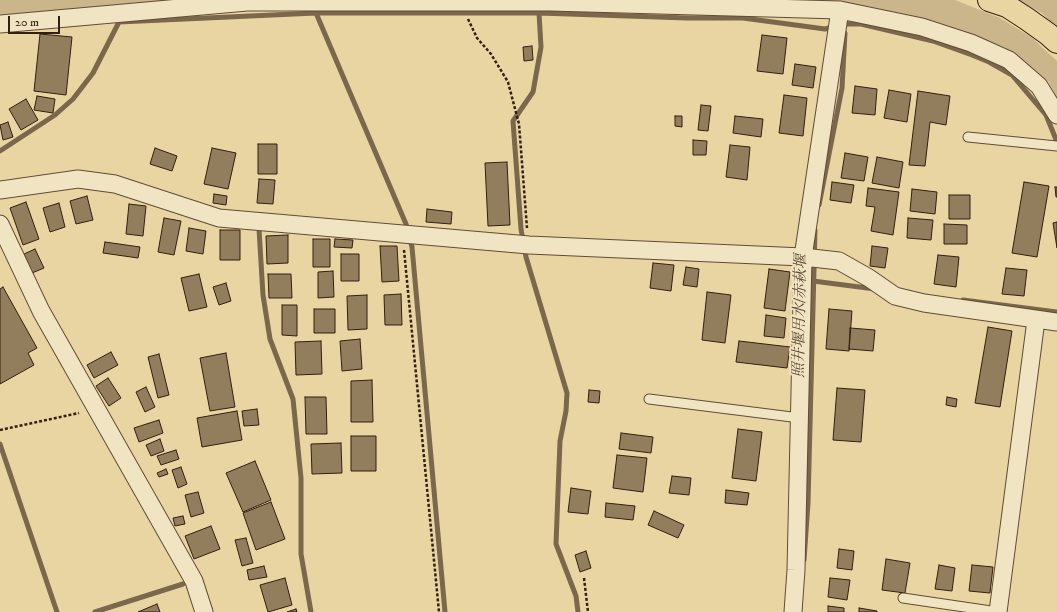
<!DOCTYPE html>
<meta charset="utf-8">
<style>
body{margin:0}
#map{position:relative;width:1057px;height:612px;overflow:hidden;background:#e9d5a2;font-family:"IM FELL DW Pica",serif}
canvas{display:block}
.scale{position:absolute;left:8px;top:16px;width:52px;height:18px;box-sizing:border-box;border:2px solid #331e12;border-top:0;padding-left:5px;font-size:12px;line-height:14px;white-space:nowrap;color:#331e12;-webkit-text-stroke:3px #f1e4c3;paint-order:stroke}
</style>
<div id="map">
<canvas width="1057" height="612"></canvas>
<div class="scale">20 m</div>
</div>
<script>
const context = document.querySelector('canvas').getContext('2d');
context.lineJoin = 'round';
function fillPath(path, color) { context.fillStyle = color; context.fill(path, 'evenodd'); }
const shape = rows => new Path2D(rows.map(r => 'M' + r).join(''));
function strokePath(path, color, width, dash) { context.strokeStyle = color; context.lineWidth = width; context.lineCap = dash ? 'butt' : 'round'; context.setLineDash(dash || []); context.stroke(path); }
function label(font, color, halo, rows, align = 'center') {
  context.font = font + ' "IM FELL DW Pica","Noto Serif JP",serif'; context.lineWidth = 4; context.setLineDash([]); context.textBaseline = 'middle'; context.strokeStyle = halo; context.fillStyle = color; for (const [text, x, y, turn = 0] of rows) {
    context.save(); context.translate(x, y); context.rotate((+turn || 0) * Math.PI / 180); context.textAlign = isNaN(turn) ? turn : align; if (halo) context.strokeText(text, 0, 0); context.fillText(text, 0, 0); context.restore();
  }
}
const green = shape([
 [0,0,194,0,0,17],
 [765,0,955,0,1000,18,1031,37,1057,61,1057,97,1048,81,1004,47,916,17,837,2],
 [1017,0,1057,0,1057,28,1042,13]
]);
const stream = shape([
 [316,13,406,224,412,247,445,612],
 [539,13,541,47,533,92,513,121,521,229,526,257,567,393,566,411,560,441,556,544,576,596,578,612],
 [0,151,55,115,73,99,93,73,119,22,316,13,539,13,687,18,743,18,825,29,845,24,861,24,933,41,972,55,989,62,1012,75,1046,115,1057,142],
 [819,205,842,88,845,33],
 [259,229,263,295,270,339,293,399,301,478,301,554,311,612],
 [813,281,875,289],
 [963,300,1057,312],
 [0,444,57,612],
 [804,560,808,503,815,230],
 [95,612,183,584]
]);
const building = shape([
 [40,34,72,37,66,95,34,91,40,34],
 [762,35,787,38,783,74,757,71,762,35],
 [532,46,533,60,524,61,523,47,532,46],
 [795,64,816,67,813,88,792,85,795,64],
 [855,86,877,89,875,115,852,113,855,86],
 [889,90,911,94,907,122,884,118,889,90],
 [918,91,950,96,946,125,930,122,925,166,909,165,918,91],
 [784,95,807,98,803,136,779,133,784,95],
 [37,96,55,99,53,113,34,110,37,96],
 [26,99,38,120,21,130,9,109,26,99],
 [701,105,711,106,708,131,698,130,701,105],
 [675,116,682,116,682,127,675,126,675,116],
 [735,116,763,119,761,137,733,133,735,116],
 [8,122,13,137,3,140,0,125,8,122],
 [693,140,707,141,706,155,693,155,693,140],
 [258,144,277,144,277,174,258,174,258,144],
 [730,145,750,147,747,180,726,177,730,145],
 [155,148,177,156,172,171,150,164,155,148],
 [212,148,236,153,228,189,204,184,212,148],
 [845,153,868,157,864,181,841,178,845,153],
 [877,157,903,162,899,188,872,183,877,157],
 [507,162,510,225,488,226,485,163,507,162],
 [259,179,275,180,273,204,257,203,259,179],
 [832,182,854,185,851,203,830,200,832,182],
 [1024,182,1049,186,1037,257,1012,253,1024,182],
 [1055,187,1057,187,1057,197,1056,197,1055,187],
 [868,188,899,192,893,235,871,231,875,207,866,206,868,188],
 [912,189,937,192,935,214,910,211,912,189],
 [214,194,227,196,226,205,213,203,214,194],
 [949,195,970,195,970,219,949,219,949,195],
 [87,196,93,220,76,224,70,201,87,196],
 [26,202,39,239,23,245,10,208,26,202],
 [59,203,65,227,50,232,43,208,59,203],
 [129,204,146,206,143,236,126,234,129,204],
 [427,209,452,212,451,224,426,222,427,209],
 [164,218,181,221,174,255,158,252,164,218],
 [908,218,933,220,931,240,907,238,908,218],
 [1057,222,1057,248,1053,223,1057,222],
 [944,224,967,225,967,244,944,244,944,224],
 [189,228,206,231,203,254,186,251,189,228],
 [220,230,240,230,240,260,220,260,220,230],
 [288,235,288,263,267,264,266,236,288,235],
 [313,239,330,239,330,267,313,267,313,239],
 [335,239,353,240,352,248,334,247,335,239],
 [105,242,140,247,138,258,103,253,105,242],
 [380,246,397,246,399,281,382,282,380,246],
 [872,246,888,248,885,268,870,266,872,246],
 [35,249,44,268,32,273,24,254,35,249],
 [341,254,359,254,359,281,341,281,341,254],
 [938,255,959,257,956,287,934,284,938,255],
 [653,263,674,265,671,291,650,288,653,263],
 [686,267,699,269,697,287,683,285,686,267],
 [1006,268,1027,270,1024,296,1002,294,1006,268],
 [769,269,790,272,785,311,764,308,769,269],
 [333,271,334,297,318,298,318,272,333,271],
 [199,274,207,307,189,311,181,278,199,274],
 [268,274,291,274,292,298,269,298,268,274],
 [226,283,231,301,219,305,213,287,226,283],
 [3,287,37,348,28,353,34,365,0,384,0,289,3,287],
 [707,292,731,295,725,343,702,340,707,292],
 [401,294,402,325,385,325,384,295,401,294],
 [367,295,367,329,348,330,347,296,367,295],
 [282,305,297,305,297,336,282,335,282,305],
 [314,309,335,309,335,333,314,333,314,309],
 [829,309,852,311,849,351,826,349,829,309],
 [766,315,786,318,784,338,764,336,766,315],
 [988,327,1012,331,1000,407,975,403,988,327],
 [850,328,875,330,873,351,849,349,850,328],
 [360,339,362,369,342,371,340,341,360,339],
 [321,341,322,374,296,375,295,342,321,341],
 [739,341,790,347,787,368,736,362,739,341],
 [111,352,118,365,94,378,87,365,111,352],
 [226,353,235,407,210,411,200,358,226,353],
 [159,354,169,395,158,398,148,357,159,354],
 [108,378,121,398,109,406,96,386,108,378],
 [372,380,373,422,351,422,351,381,372,380],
 [146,387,155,407,145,412,136,392,146,387],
 [837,388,865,390,861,442,833,440,837,388],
 [589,390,600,391,599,403,588,402,589,390],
 [305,397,326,397,327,434,306,434,305,397],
 [947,397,957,399,956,407,946,405,947,397],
 [257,409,259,425,244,426,242,411,257,409],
 [237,411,242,440,202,447,197,418,237,411],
 [159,420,163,433,139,442,134,428,159,420],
 [738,429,762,432,756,481,732,478,738,429],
 [621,433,653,437,651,453,619,449,621,433],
 [351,436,376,436,376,471,351,471,351,436],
 [160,439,164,451,151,456,146,445,160,439],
 [341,443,342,473,312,474,311,444,341,443],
 [176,450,179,459,161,465,157,456,176,450],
 [617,455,647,458,643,492,613,488,617,455],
 [255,461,271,500,243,512,226,473,255,461],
 [181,467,187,484,178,488,172,470,181,467],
 [166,469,168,474,159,477,157,473,166,469],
 [672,476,691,478,689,495,669,493,672,476],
 [571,488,591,491,588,514,568,512,571,488],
 [726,490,749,493,747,505,725,503,726,490],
 [198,492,204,513,191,517,185,495,198,492],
 [271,502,285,539,256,550,243,513,271,502],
 [606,503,635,506,633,520,605,517,606,503],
 [654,511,684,525,678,538,648,525,654,511],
 [183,516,185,524,175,526,173,518,183,516],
 [211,526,220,549,194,559,185,536,211,526],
 [246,538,253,563,242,566,235,540,246,538],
 [839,549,854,551,852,570,837,568,839,549],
 [586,551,591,568,580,572,575,555,586,551],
 [886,559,910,563,905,593,882,590,886,559],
 [939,565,955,568,952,591,935,589,939,565],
 [972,565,993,567,990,593,969,591,972,565],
 [264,566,267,577,249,580,247,570,264,566],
 [285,578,292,605,268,612,260,585,285,578],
 [830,578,850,580,847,600,828,597,830,578],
 [157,604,160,612,138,612,157,604],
 [828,606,844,608,844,612,828,612,828,606],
 [859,608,877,611,877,612,859,612,859,608],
 [296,609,297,612,287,612,296,609]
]);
const path = shape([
 [468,19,477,38,491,54,508,82,519,124,527,228],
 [404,250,439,612],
 [0,430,79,413],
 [584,578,588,612]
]);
const service = shape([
 [968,137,1057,146],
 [649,399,800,418],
 [903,598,998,612]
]);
const minor = shape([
 [0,24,247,2,550,2,840,10,922,27,971,43,1009,60,1039,86,1057,115],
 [0,190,78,179,115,184,219,218,529,245,803,257,839,261,869,278,895,296,924,303,1057,322],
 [0,224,41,311,194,581,204,612],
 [793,612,796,570,803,257,840,10],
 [998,612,1036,320]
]);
const motorway = shape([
 [989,0,1007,6,1027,19,1048,34,1057,42]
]);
const waterNames = [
 ["照井堰用水/赤萩堰",801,316,-89]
];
fillPath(green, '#cab68a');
strokePath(stream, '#7b674b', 5);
fillPath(building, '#927d5d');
strokePath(building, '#331e12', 1);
strokePath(service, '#604c36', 11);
strokePath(minor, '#604c36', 19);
strokePath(motorway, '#331e12', 24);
strokePath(path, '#331e12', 2.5, [3, 2]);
strokePath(service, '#f1e4c3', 9);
strokePath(minor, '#f1e4c3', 17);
strokePath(motorway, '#e9d5a2', 22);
label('italic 15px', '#5d4833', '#f1e4c3', waterNames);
</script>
